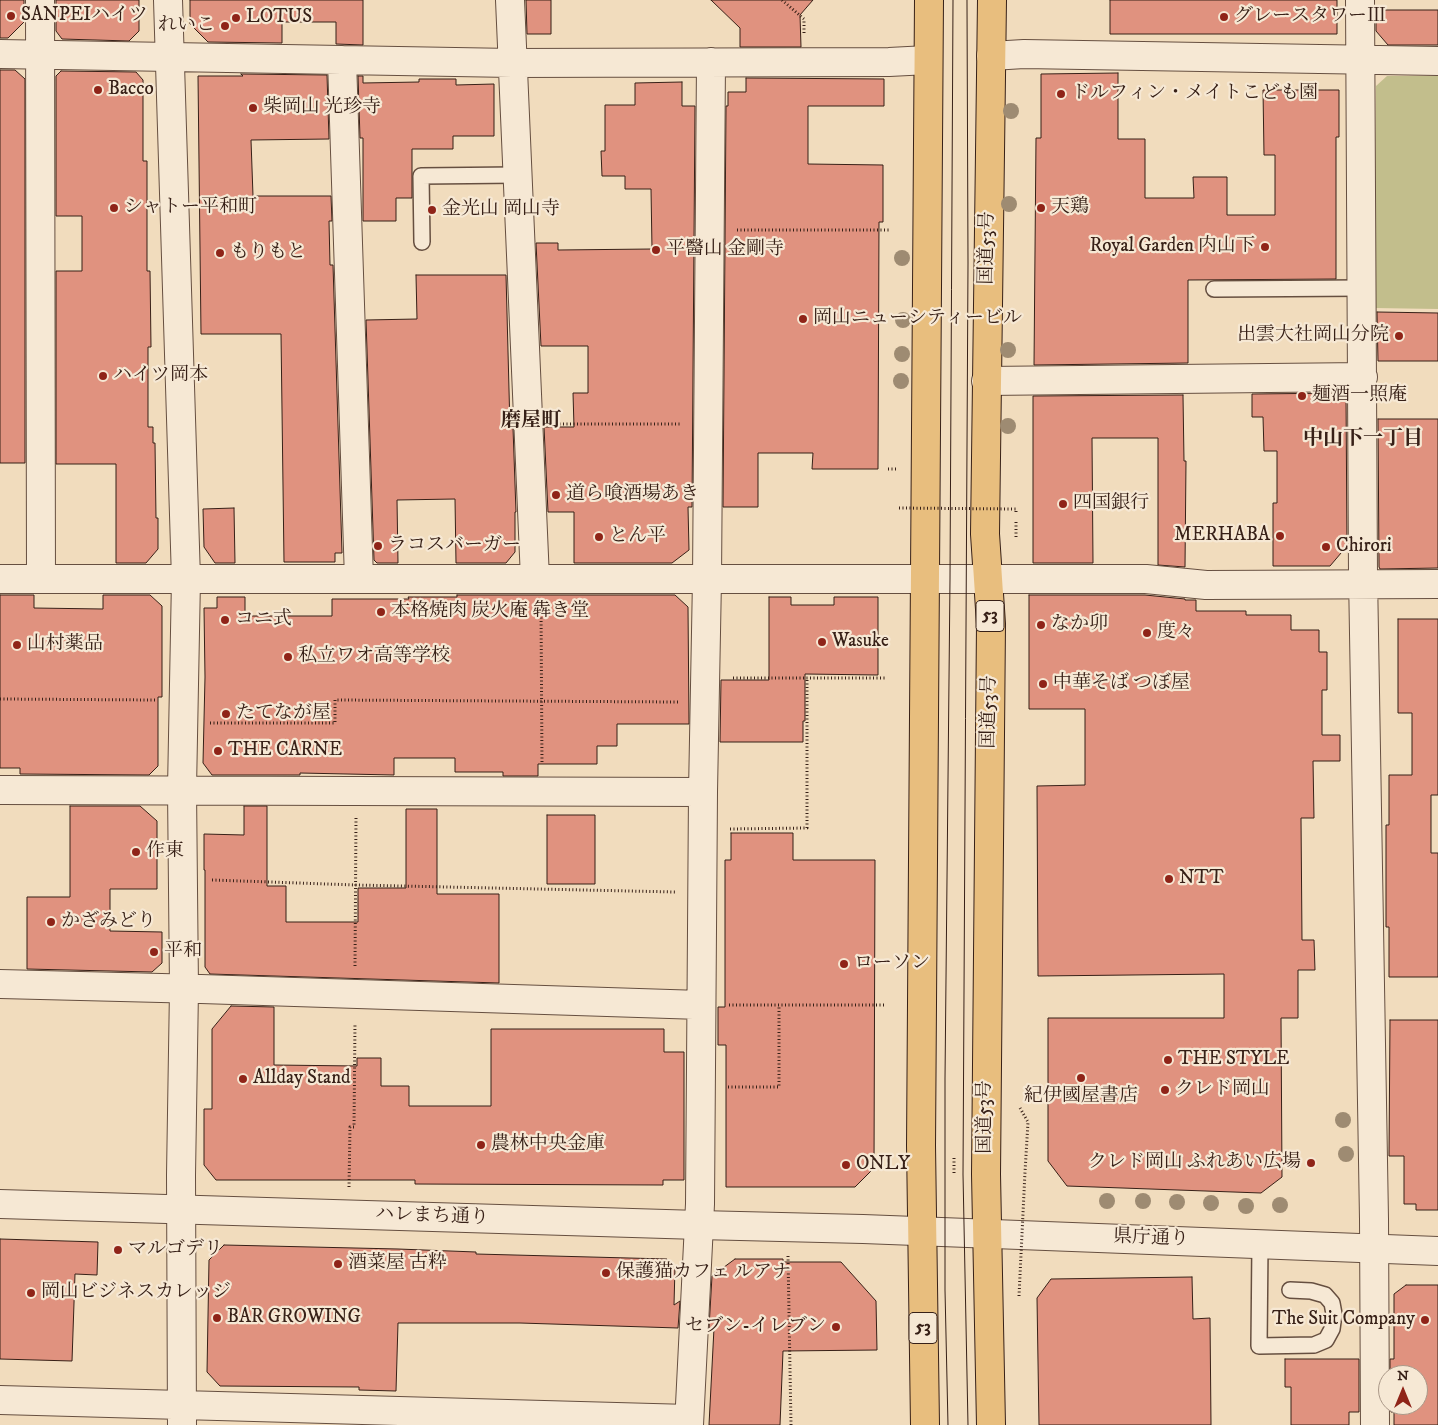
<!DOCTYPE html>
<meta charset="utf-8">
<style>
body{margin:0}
#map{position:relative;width:1438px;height:1425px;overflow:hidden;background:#f1dcbd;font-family:"IM FELL DW Pica",serif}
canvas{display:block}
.north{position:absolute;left:1378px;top:1365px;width:50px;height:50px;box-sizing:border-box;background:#f6e8d4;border:1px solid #aa9888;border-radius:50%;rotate:0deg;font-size:14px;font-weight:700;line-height:20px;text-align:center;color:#372017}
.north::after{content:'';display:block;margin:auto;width:18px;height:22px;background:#8f2418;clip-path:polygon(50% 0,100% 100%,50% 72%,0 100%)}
</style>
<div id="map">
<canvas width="1438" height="1425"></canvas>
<div class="north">N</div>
</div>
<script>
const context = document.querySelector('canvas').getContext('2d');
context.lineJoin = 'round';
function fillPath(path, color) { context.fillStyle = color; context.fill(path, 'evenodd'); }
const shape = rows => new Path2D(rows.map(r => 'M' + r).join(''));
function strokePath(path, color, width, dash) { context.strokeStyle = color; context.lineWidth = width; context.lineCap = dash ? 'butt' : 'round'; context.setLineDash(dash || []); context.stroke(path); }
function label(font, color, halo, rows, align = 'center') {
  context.font = font + ' "IM FELL DW Pica","Noto Serif JP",serif'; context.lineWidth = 4.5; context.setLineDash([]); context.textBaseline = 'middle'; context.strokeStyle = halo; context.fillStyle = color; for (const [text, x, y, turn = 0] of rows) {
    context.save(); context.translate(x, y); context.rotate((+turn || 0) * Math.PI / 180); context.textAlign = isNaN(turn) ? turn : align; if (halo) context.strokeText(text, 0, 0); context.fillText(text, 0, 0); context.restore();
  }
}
const green = shape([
 [1387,76,1438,76,1438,309,1374,308,1376,86]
]);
const building = shape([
 [0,0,24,0,24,22,8,38,0,38,0,0],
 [56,0,139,0,139,31,129,41,62,39,56,31,56,0],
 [190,0,363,0,363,45,336,44,336,22,282,22,282,43,208,42,190,24,190,0],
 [526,0,551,0,551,34,527,34,526,0],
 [711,0,813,0,800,15,801,47,740,47,740,28,711,0],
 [1110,0,1337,0,1337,34,1110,34,1110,0],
 [1376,10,1438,10,1438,45,1388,45,1376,31,1376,10],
 [0,70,15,70,25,79,25,463,0,463,0,70],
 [61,71,136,72,143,80,143,161,147,161,147,271,150,271,151,347,148,347,148,427,153,427,153,443,155,443,156,518,158,518,158,549,146,563,116,563,116,464,56,464,56,271,82,271,82,216,56,216,56,76,61,71],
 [1118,73,1118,139,1145,139,1145,198,1194,198,1193,177,1227,177,1227,215,1275,215,1275,155,1264,155,1263,90,1339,90,1339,137,1336,137,1336,279,1188,280,1188,363,1034,365,1036,138,1041,138,1041,74,1118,73],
 [241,74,327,75,329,139,251,140,253,196,331,196,332,221,329,221,330,265,333,265,342,553,335,553,335,562,284,562,281,334,201,334,198,76,243,76,241,74],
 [358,76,363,76,363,83,419,82,419,79,456,79,456,85,494,84,494,136,453,136,453,149,412,149,412,198,396,198,396,221,363,221,363,138,360,138,358,76],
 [746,78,884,79,884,106,808,106,808,164,883,165,883,222,879,222,878,469,812,469,813,453,758,453,758,507,723,507,726,106,728,106,728,92,746,92,746,78],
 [682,82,682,106,695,106,692,507,688,507,689,550,672,563,574,563,574,512,548,512,544,427,574,427,573,393,588,393,588,346,541,346,536,243,558,243,558,250,652,249,651,189,625,189,625,176,602,176,601,151,605,151,605,105,635,105,635,83,682,82],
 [416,275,506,275,510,428,513,428,516,512,515,512,515,552,506,563,456,563,455,499,397,500,398,563,377,563,374,560,366,320,417,319,416,275],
 [1377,312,1438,313,1438,361,1378,361,1377,312],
 [1346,393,1347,546,1330,566,1273,566,1273,503,1277,503,1277,451,1264,451,1263,417,1252,417,1252,394,1346,393],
 [1183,395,1184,461,1186,461,1185,567,1158,565,1158,438,1092,438,1093,563,1033,563,1033,396,1183,395],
 [1378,419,1438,419,1438,568,1380,569,1379,567,1378,419],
 [234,508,235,563,215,563,204,547,203,509,234,508],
 [0,595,34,595,34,608,103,609,103,595,150,595,162,606,162,697,158,697,158,766,149,775,20,774,20,768,0,768,0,595],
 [457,595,675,595,688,607,689,724,617,724,617,746,597,746,597,764,538,764,538,776,503,776,503,772,455,772,455,758,394,758,394,775,300,773,300,775,212,775,203,763,205,677,204,608,217,608,217,597,245,597,245,616,332,616,332,599,409,599,408,597,457,597,457,595],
 [1029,595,1145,595,1185,599,1185,600,1196,600,1196,611,1246,611,1246,615,1291,615,1291,630,1319,630,1319,652,1327,652,1327,690,1322,690,1322,735,1340,735,1340,761,1313,761,1314,818,1301,818,1302,940,1314,940,1315,970,1298,970,1298,1018,1281,1018,1282,1177,1261,1193,1067,1186,1048,1161,1048,1018,1224,1018,1224,974,1038,976,1037,786,1085,785,1085,709,1029,709,1029,595],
 [769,597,791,597,791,605,834,605,834,597,878,597,878,675,805,674,805,721,803,721,803,742,720,742,721,680,769,680,769,597],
 [1398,619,1438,619,1438,795,1431,795,1431,853,1438,853,1438,977,1389,977,1389,927,1386,927,1386,825,1389,825,1389,775,1412,775,1412,713,1398,713,1398,619],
 [70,806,140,806,157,821,157,889,110,889,110,931,162,932,162,963,152,972,27,969,27,897,70,897,70,806],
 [244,806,267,806,267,886,286,886,286,922,358,922,358,888,406,888,406,809,437,809,437,894,499,894,499,983,210,974,205,967,205,870,204,870,204,834,244,835,244,806],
 [547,815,595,815,595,884,547,884,547,815],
 [731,833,793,833,793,860,875,860,874,1168,855,1187,726,1187,726,1045,718,1045,718,1007,725,1007,725,860,731,860,731,833],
 [231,1006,274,1007,274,1065,357,1066,357,1058,381,1058,381,1086,409,1086,409,1106,491,1106,491,1029,664,1029,664,1052,684,1052,684,1180,663,1180,663,1185,415,1184,415,1180,216,1180,204,1165,204,1109,212,1109,212,1029,231,1006],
 [1390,1020,1438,1020,1438,1210,1416,1210,1416,1204,1404,1204,1404,1156,1389,1156,1390,1020],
 [0,1239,98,1242,97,1275,75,1274,72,1361,0,1359,0,1239],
 [224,1245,398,1249,476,1252,476,1254,667,1259,667,1267,675,1267,674,1305,680,1301,678,1328,520,1323,398,1323,396,1391,359,1390,359,1387,220,1386,207,1372,209,1260,224,1245],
 [735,1259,783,1259,783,1262,841,1262,876,1301,877,1350,783,1351,780,1425,709,1425,714,1328,709,1328,712,1276,735,1259],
 [1192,1277,1193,1319,1210,1318,1211,1425,1039,1425,1037,1298,1051,1279,1192,1277],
 [1406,1285,1438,1285,1438,1425,1394,1425,1394,1412,1391,1412,1391,1405,1418,1405,1418,1375,1390,1375,1390,1359,1394,1359,1394,1294,1406,1285],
 [1285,1359,1359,1359,1359,1412,1349,1412,1349,1425,1291,1425,1291,1387,1285,1387,1285,1359]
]);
const path = shape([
 [782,0,804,19,804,34],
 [737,230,889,230],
 [556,424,680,424],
 [888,469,897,469],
 [1016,522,1016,538],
 [541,607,542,764],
 [733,678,887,678],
 [0,699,156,700],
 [210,723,335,723,335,700,678,702],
 [730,829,807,828,807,678],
 [212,880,356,885,675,892],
 [355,966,356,818],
 [729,1005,886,1005],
 [728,1087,779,1087,779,1005],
 [1020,1108,1028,1122,1025,1172],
 [954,1158,954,1173],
 [349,1187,350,1127,354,1127,355,1023],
 [788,1256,791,1425]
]);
const service = shape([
 [422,242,421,176,517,175],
 [1214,289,1362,288],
 [1260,1244,1259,1346,1314,1345,1326,1340,1332,1329,1334,1314,1332,1303,1325,1295,1311,1291,1290,1290]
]);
const minor = shape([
 [40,0,41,579],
 [168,0,186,579,182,789,184,989,181,1175,182,1425],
 [510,0,535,579],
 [1360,0,1363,575,1374,1219,1375,1425],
 [0,54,512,63,889,62,928,60],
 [991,56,1024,54,1438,61],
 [342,60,359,579],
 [986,381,1363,377],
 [0,579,1146,579,1206,585,1438,584],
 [0,790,703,792],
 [0,984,201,989,701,1005],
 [0,1400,689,1419],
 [689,1425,700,1204,703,792,707,579,711,62]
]);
const tertiary = shape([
 [0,1204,699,1225,863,1229,1438,1251]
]);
const trunk = shape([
 [925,1425,921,1145,929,0],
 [991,1425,986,1174,991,624,985,534,992,0]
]);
const tram = shape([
 [967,0,968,263,963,1174,968,1425],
 [948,1425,945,1290,945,1078,950,579,953,0]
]);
const pathBridge = shape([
 [899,508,1016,509,1016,514],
 [1019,1296,1025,1172]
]);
const trees = [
 [1011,111],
 [1009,204],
 [902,258],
 [903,320],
 [1008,350],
 [902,354],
 [901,381],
 [1008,426],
 [1343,1120],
 [1346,1154],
 [1107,1201],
 [1143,1201],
 [1177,1202],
 [1211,1203],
 [1280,1205],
 [1246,1206]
];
const markers = [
 [11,16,5,"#8f2418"],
 [1224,17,5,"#8f2418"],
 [236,18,5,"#8f2418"],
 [225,26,5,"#8f2418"],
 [98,90,5,"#8f2418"],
 [1061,94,5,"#8f2418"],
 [253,108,5,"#8f2418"],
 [114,208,5,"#8f2418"],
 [1041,208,5,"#8f2418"],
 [432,210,5,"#8f2418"],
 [1265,247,5,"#8f2418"],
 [656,250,5,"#8f2418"],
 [220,253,5,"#8f2418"],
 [803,319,5,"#8f2418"],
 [1399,336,5,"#8f2418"],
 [103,376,5,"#8f2418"],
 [1302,396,5,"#8f2418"],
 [556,495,5,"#8f2418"],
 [1063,504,5,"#8f2418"],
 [1280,536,5,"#8f2418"],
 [599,537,5,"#8f2418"],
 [378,546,5,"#8f2418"],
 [1326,547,5,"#8f2418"],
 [381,612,5,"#8f2418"],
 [225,620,5,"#8f2418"],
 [1041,625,5,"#8f2418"],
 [1147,633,5,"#8f2418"],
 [822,642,5,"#8f2418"],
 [17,645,5,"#8f2418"],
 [288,657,5,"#8f2418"],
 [1043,684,5,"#8f2418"],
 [226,714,5,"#8f2418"],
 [218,751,5,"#8f2418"],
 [136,852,5,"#8f2418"],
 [1169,879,5,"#8f2418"],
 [51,922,5,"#8f2418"],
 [154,952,5,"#8f2418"],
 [844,964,5,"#8f2418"],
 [1168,1060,5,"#8f2418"],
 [1081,1078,5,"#8f2418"],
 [243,1079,5,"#8f2418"],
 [1165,1090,5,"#8f2418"],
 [481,1145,5,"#8f2418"],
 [1311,1163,5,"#8f2418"],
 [846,1165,5,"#8f2418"],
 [118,1250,5,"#8f2418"],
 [338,1264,5,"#8f2418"],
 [606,1273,5,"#8f2418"],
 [31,1293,5,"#8f2418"],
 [217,1318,5,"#8f2418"],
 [1425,1320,5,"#8f2418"],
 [836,1327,5,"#8f2418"]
];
const shields = [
 [990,616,28],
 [923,1328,28]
];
const shieldNames = [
 ["53",990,616],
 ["53",923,1328]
];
const poiNames = [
 ["SANPEIハイツ",21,16],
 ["グレースタワーⅢ",1234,17],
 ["LOTUS",246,18],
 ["れいこ",215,26,"right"],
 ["Bacco",108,90],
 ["ドルフィン・メイトこども園",1071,94],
 ["柴岡山 光珍寺",263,108],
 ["シャトー平和町",124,208],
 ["天鶏",1051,208],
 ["金光山 岡山寺",442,210],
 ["Royal Garden 内山下",1255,247,"right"],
 ["平醫山 金剛寺",666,250],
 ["もりもと",230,253],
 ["岡山ニューシティービル",813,319],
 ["出雲大社岡山分院",1389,336,"right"],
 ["ハイツ岡本",113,376],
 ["麺酒一照庵",1312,396],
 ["道ら喰酒場あき",566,495],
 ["四国銀行",1073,504],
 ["MERHABA",1270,536,"right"],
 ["とん平",609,537],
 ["ラコスバーガー",388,546],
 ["Chirori",1336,547],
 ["本格焼肉 炭火庵 犇き堂",391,612],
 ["コニ式",235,620],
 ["なか卯",1051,625],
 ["度々",1157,633],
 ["Wasuke",832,642],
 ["山村薬品",27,645],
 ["私立ワオ高等学校",298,657],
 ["中華そば つぼ屋",1053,684],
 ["たてなが屋",236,714],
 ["THE CARNE",228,751],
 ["作東",146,852],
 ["NTT",1179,879],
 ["かざみどり",61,922],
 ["平和",164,952],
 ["ローソン",854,964],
 ["THE STYLE",1178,1060],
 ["Allday Stand",253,1079],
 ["クレド岡山",1175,1090],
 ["紀伊國屋書店",1081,1097,"center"],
 ["農林中央金庫",491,1145],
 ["クレド岡山 ふれあい広場",1301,1163,"right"],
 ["ONLY",856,1165],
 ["マルゴデリ",128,1250],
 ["酒菜屋 古粋",348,1264],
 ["保護猫カフェ ルアナ",616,1273],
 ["岡山ビジネスカレッジ",41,1293],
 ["BAR GROWING",227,1318],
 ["The Suit Company",1415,1320,"right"],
 ["セブン-イレブン",826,1327,"right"]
];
const streetNames = [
 ["国道53号",988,248,-89],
 ["国道53号",990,712,-89],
 ["国道53号",986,1117,-90],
 ["ハレまち通り",432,1217,2],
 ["県庁通り",1151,1239,2]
];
const neighbourhoodNames = [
 ["磨屋町",531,422],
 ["中山下一丁目",1363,440]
];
fillPath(green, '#c2be8c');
fillPath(building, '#e0927f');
strokePath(building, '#372017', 1);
strokePath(service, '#664f40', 18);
strokePath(minor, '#664f40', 30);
strokePath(tertiary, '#664f40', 30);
strokePath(trunk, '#372017', 30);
strokePath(path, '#372017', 3, [1, 2.5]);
strokePath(service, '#f6e8d4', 15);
strokePath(minor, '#f6e8d4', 28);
strokePath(tertiary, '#f6e8d4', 28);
strokePath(trunk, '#e8be7e', 28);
strokePath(tram, '#372017', 1);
strokePath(pathBridge, '#372017', 3, [1, 2.5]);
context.fillStyle = '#9e8b72';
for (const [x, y] of trees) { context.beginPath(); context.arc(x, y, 8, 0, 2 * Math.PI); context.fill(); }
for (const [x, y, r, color] of markers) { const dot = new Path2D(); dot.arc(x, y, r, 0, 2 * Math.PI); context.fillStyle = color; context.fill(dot); strokePath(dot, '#f6e8d4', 2); }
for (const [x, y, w] of shields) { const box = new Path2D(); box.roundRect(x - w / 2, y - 15.5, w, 31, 4); context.fillStyle = '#f6e8d4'; context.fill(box); strokePath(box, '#372017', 1); }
label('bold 18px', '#372017', null, shieldNames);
label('19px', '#372017', '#f6e8d4', poiNames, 'left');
label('19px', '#372017', '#f6e8d4', streetNames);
label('bold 20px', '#372017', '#f6e8d4', neighbourhoodNames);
</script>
